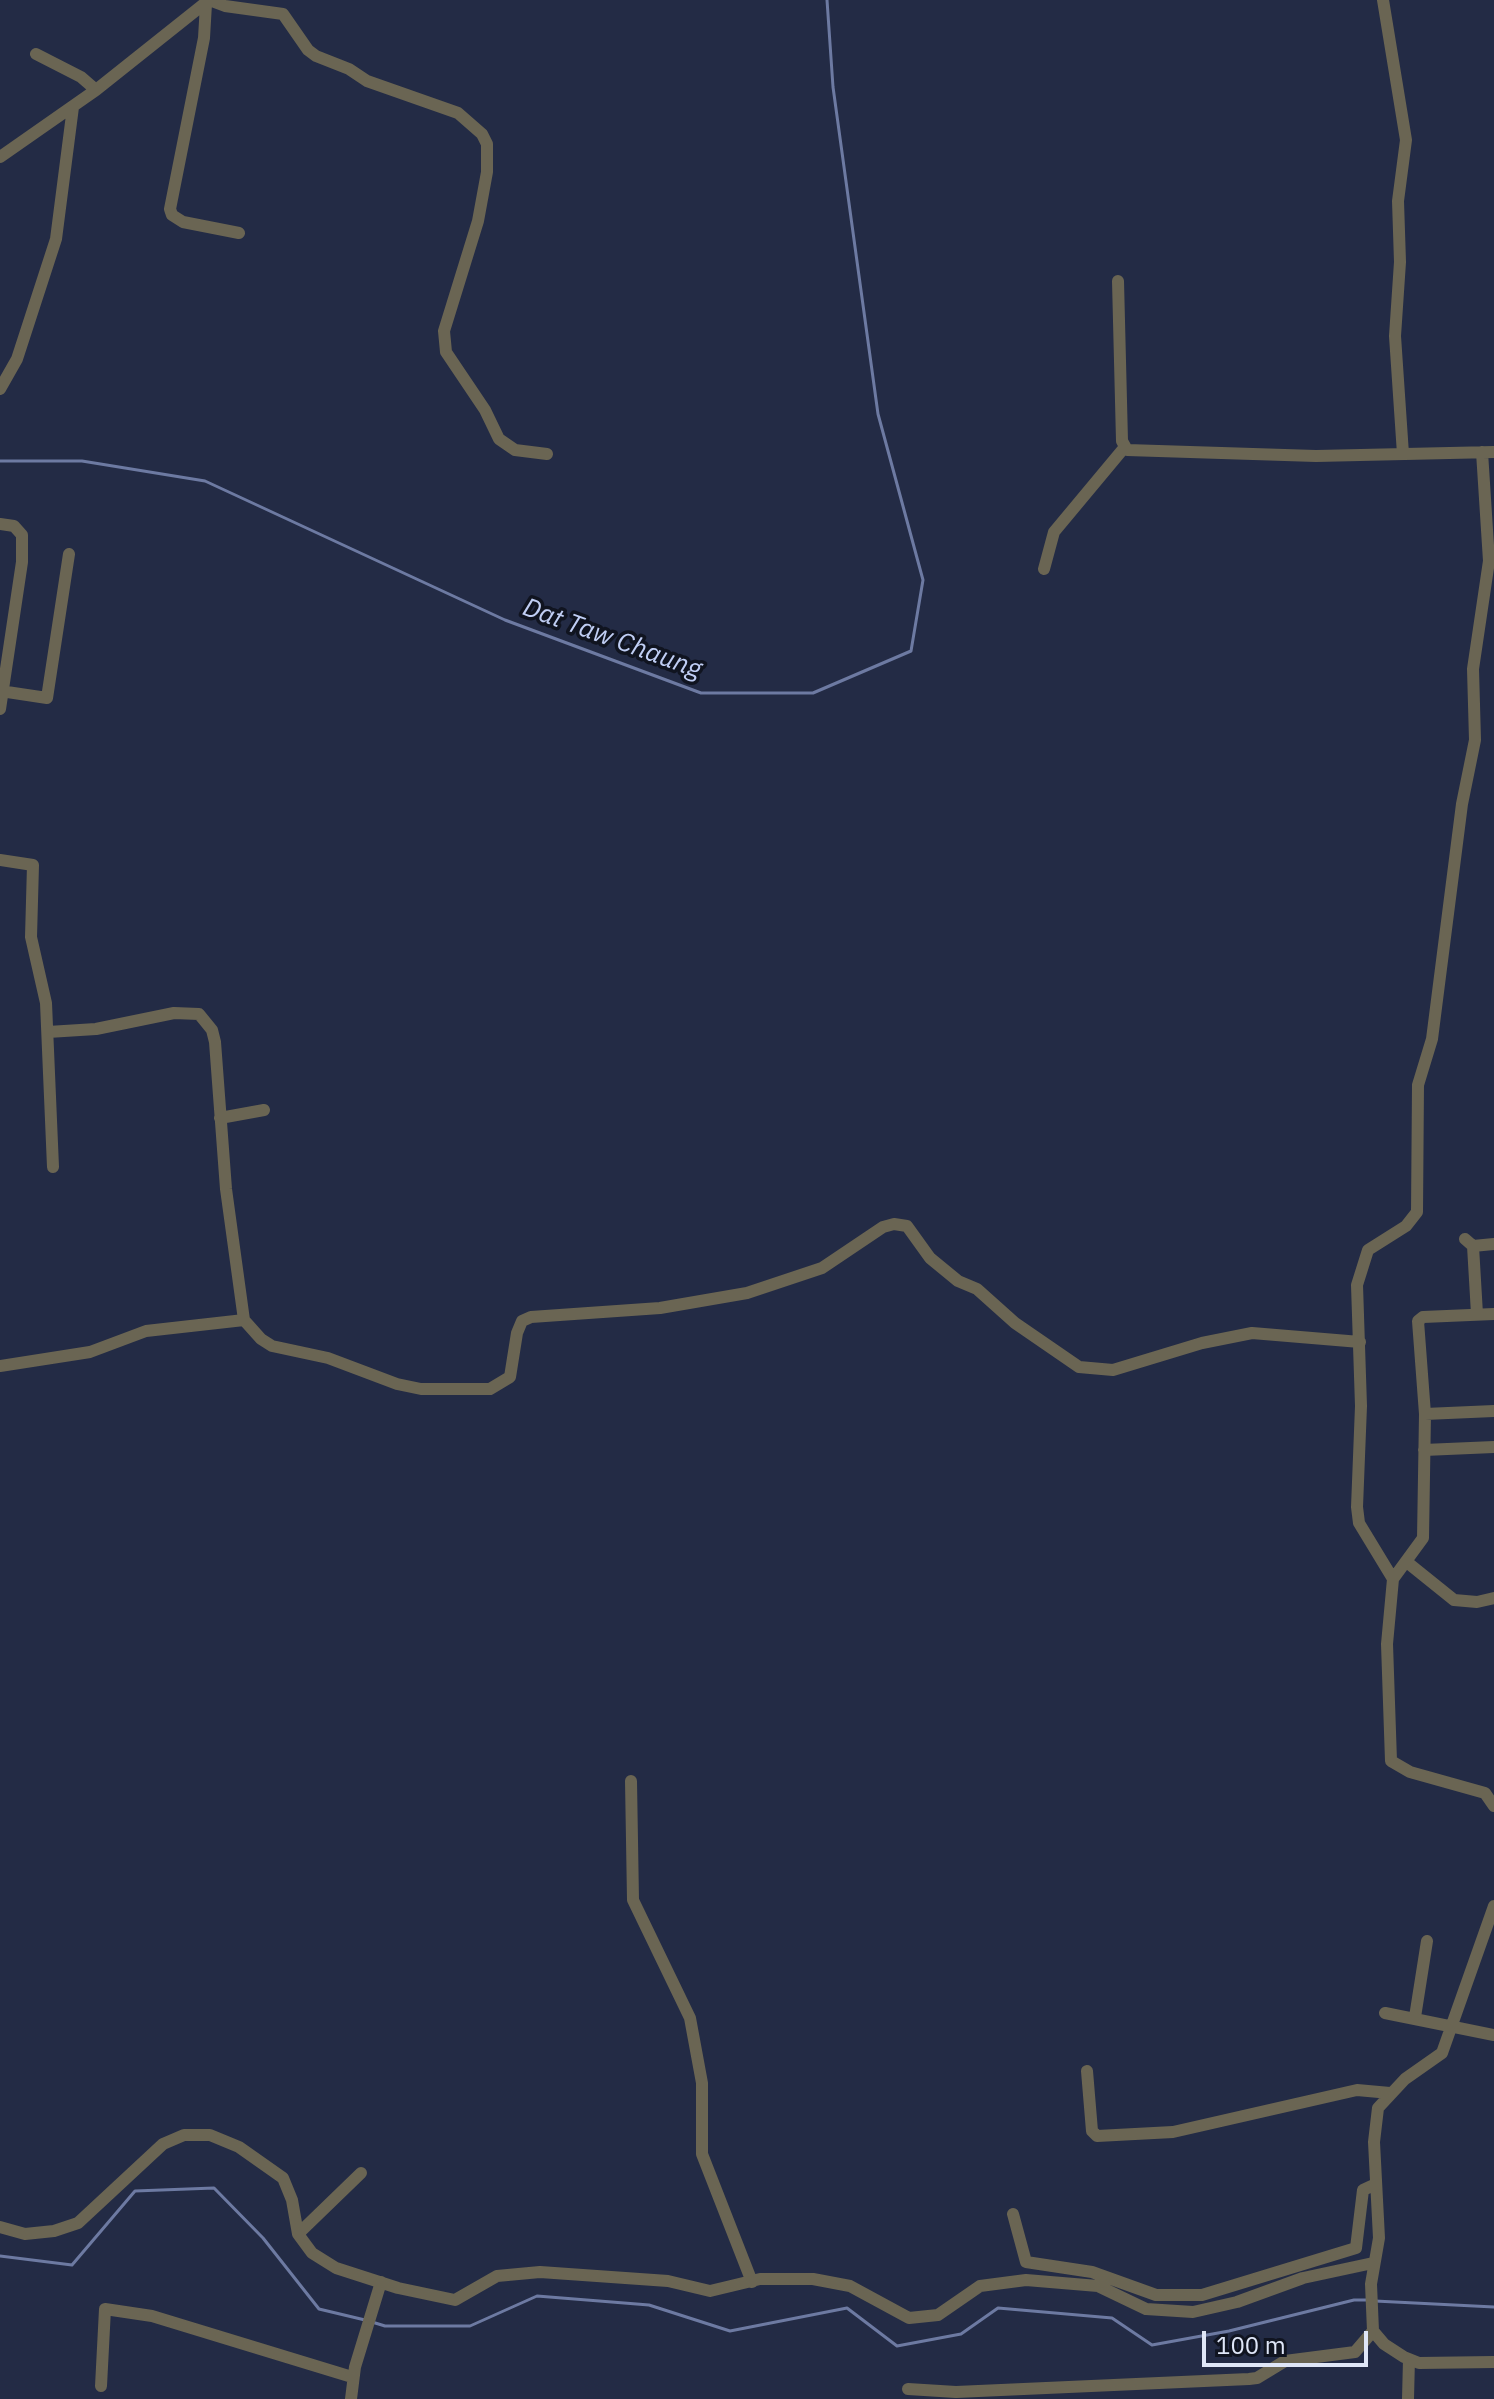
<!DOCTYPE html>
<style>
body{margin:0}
#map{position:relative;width:1494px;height:2399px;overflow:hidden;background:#232b45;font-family:"IBM Plex Sans",sans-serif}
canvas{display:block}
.scale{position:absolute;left:1202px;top:2331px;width:166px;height:36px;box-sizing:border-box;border:4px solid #dfe6f7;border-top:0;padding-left:10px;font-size:24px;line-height:28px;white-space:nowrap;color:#dfe6f7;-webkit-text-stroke:6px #101420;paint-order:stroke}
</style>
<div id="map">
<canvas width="1494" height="2399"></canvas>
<div class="scale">100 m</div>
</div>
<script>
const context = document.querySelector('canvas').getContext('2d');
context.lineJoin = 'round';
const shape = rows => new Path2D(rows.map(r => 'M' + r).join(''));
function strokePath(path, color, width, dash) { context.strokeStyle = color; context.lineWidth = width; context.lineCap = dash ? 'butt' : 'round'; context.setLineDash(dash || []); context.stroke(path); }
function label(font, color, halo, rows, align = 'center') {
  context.font = font + ' "IBM Plex Sans",sans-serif'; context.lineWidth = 7; context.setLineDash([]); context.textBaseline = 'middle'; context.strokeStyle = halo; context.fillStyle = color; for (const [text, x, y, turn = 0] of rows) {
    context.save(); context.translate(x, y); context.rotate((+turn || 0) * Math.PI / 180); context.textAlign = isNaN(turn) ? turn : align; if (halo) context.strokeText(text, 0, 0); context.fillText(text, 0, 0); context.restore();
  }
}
const stream = shape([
 [0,461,82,461,205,481,505,620,701,693,813,693,911,651,923,580,878,414,833,87,827,0],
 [0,2256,72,2265,135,2191,214,2188,263,2238,319,2309,365,2320],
 [1375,2301,1494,2307],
 [372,2322,385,2326,470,2326,537,2296,649,2305,730,2331,847,2308,897,2346,961,2334,998,2308,1112,2318,1152,2345,1229,2331,1354,2300,1367,2300]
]);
const minor = shape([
 [209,0,225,6,283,14,308,50,316,56,349,69,367,81,458,113,482,134,487,144,487,172,478,221,444,331,446,352,485,410,499,439,515,450,547,454],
 [1383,0,1406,140,1398,201,1400,262,1395,336,1403,454],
 [206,4,204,38,170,209,172,215,183,222,239,233],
 [36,54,81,77,96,90],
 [0,157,96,90,209,0],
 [1118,281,1122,441,1127,450,1316,456,1494,452],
 [0,389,17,359,56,239,73,107],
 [1482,452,1489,561,1473,669,1475,740,1462,804,1432,1039,1418,1085,1417,1212,1406,1226,1368,1250,1357,1285,1361,1406,1357,1507,1359,1523,1393,1579,1387,1644,1391,1761,1410,1772,1485,1793,1494,1806],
 [0,524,14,526,22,535,22,562,0,709],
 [1044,569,1054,532,1124,448],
 [0,691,47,698,69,554],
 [0,860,33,865,31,937,46,1003,53,1167],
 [48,1032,96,1029,174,1013,199,1014,212,1030,215,1042,226,1189,244,1320,261,1339,272,1346,328,1358,397,1384,421,1389,490,1389,510,1377,517,1333,522,1321,531,1317,660,1308,747,1293,822,1268,883,1227,894,1224,907,1226,930,1258,958,1281,977,1289,1015,1323,1079,1367,1113,1370,1202,1343,1252,1333,1360,1342],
 [220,1118,264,1110],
 [1465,1239,1473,1246,1477,1314],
 [1473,1246,1494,1244],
 [0,1366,90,1352,146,1331,244,1320],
 [1425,1414,1494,1411],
 [1424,1450,1494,1447],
 [1408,1563,1454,1600,1477,1602,1494,1598],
 [1393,1579,1423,1538,1425,1414,1418,1321,1423,1317,1494,1314],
 [631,1781,633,1900,690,2018,702,2083,702,2154,752,2282],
 [1494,1906,1442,2053,1405,2079,1378,2108,1374,2142,1379,2238,1371,2284,1373,2331,1384,2344,1404,2357,1419,2363,1494,2362],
 [1385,2013,1494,2035],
 [1415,2017,1427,1941],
 [1087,2071,1092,2131,1097,2136,1173,2132,1357,2090,1390,2093],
 [1013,2214,1026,2262,1092,2272,1156,2295,1202,2295,1356,2248,1363,2190,1376,2184],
 [0,2227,25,2234,54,2231,78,2223,163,2144,184,2135,210,2135,239,2147,283,2178,292,2200,298,2234,312,2253,336,2268,398,2288,455,2300,497,2276,540,2272,668,2281,710,2291,760,2279,813,2279,850,2286,909,2318,938,2315,980,2286,1026,2280,1098,2286,1146,2309,1193,2312,1237,2302,1303,2278,1373,2263],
 [298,2234,361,2173],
 [101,2386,105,2309,152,2316,352,2377],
 [908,2389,956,2392,1249,2379,1257,2378,1285,2361,1355,2352,1373,2331],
 [351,2399,355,2367,381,2282],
 [1408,2399,1409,2359]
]);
const waterNames = [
 ["Dat Taw Chaung",612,639,20]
];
strokePath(stream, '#6d7aa2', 3);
strokePath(minor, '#6a6553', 12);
label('italic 26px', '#c0cef4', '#101420', waterNames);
</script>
